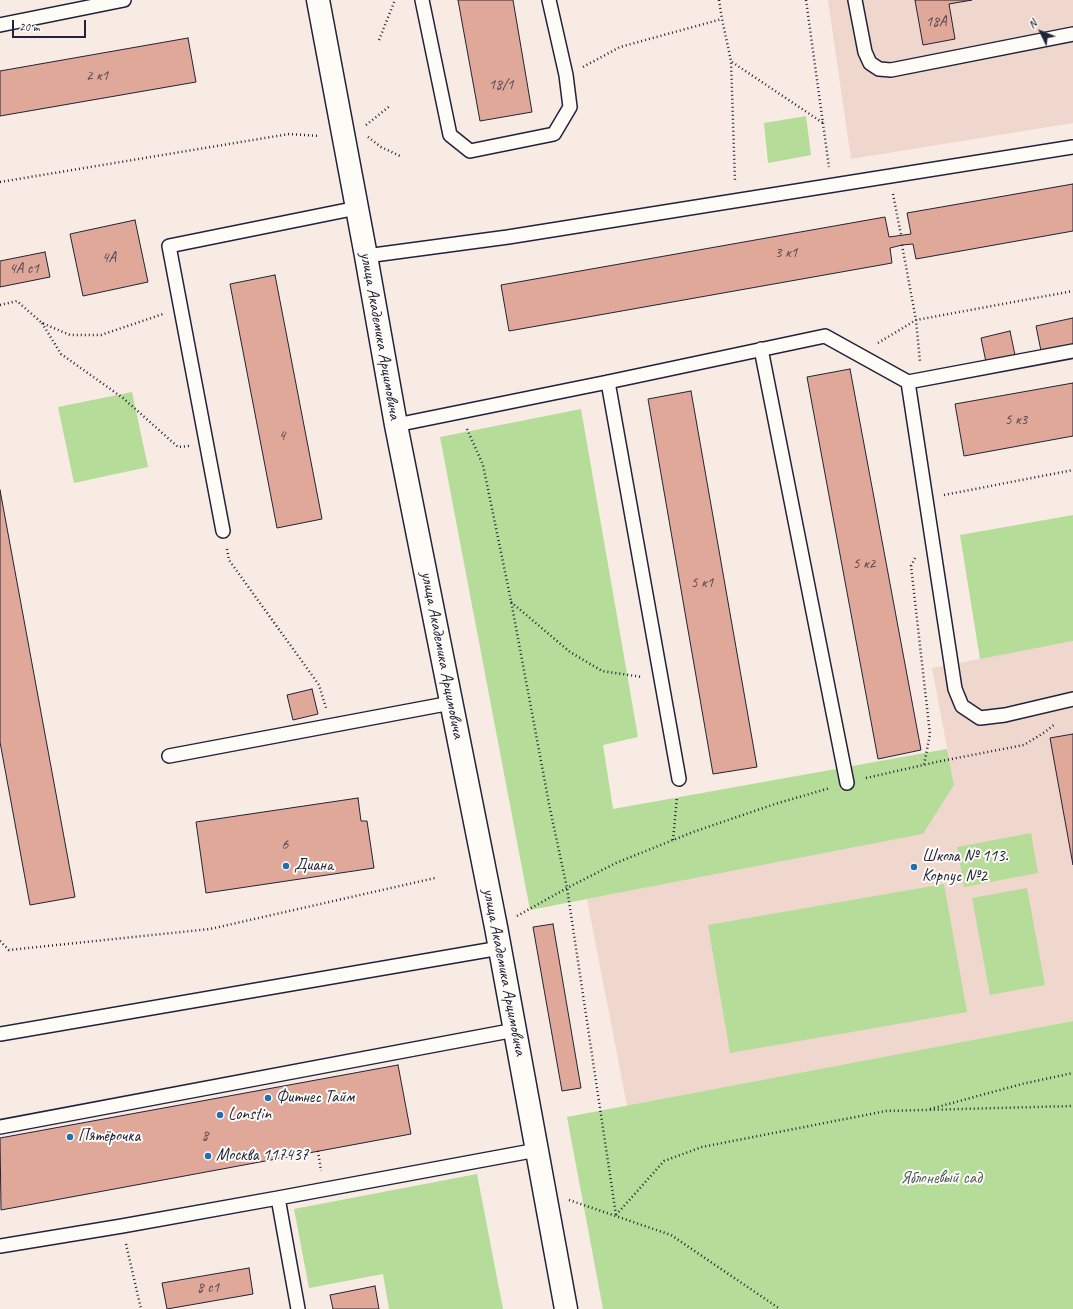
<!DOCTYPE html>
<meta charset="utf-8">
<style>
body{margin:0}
#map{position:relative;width:1073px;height:1309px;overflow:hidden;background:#f7ebe4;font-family:Caveat,sans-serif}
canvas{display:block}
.north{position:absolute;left:1021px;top:12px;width:40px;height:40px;-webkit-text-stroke:3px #fdfcf7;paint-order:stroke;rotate:313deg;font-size:11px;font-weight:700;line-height:16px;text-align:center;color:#22223b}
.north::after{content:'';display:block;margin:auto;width:14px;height:18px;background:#22223b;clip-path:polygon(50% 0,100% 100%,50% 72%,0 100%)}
.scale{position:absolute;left:12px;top:20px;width:74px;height:18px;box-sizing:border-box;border:2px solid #22223b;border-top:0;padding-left:5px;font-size:12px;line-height:14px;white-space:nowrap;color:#22223b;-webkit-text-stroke:3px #fdfcf7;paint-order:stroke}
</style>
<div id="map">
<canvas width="1073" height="1309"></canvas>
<div class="north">N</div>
<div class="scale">20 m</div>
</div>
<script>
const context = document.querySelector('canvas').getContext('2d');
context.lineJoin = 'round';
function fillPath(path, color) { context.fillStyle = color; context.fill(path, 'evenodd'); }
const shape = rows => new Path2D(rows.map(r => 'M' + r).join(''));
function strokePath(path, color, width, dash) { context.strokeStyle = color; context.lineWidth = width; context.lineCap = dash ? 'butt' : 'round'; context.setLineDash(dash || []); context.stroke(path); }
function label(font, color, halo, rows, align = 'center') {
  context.font = font + ' Caveat,sans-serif'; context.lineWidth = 4; context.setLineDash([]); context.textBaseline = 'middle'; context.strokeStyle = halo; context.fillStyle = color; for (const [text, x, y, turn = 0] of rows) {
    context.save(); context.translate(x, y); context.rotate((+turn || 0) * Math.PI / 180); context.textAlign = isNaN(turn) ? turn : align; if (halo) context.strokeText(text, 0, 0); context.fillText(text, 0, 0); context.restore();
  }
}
const built = shape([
 [828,0,1073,0,1073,123,851,159],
 [1073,641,1073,1021,627,1106,587,899,923,834,954,785,932,668]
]);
const green = shape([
 [806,116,811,155,768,163,764,123],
 [132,392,148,467,74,483,58,407],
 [581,409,638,737,603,745,613,809,947,749,954,785,923,834,530,910,440,437],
 [1073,515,1073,641,980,659,960,535],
 [1031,833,1038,873,964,887,957,847],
 [944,884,967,1012,730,1053,708,925],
 [1027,888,1045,985,990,995,972,898],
 [1073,1021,1073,1309,603,1309,567,1117],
 [477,1174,503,1309,389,1309,383,1274,309,1288,294,1209]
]);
const building = shape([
 [458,0,513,0,532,112,480,121,458,0],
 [915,0,972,0,949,4,955,39,923,45,915,0],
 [188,38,196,82,0,116,0,71,188,38],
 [1073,184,1073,231,916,259,913,244,902,245,890,248,892,263,509,331,501,285,885,217,889,237,911,234,907,213,1073,184],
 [135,220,148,282,83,296,70,234,135,220],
 [45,252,50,277,0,287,0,261,45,252],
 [275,275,322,519,277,528,230,284,275,275],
 [1073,318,1073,344,1041,351,1036,326,1073,318],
 [1010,331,1015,355,986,362,981,338,1010,331],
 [850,369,921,750,878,759,807,377,850,369],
 [1073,383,1073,436,964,456,955,404,1073,383],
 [691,391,757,767,713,774,648,399,691,391],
 [0,490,75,897,30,905,0,742,0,490],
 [312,689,318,714,293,720,287,695,312,689],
 [1073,734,1073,865,1050,738,1073,734],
 [358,798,361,821,367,821,374,868,206,893,196,822,358,798],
 [553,924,581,1088,562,1091,533,927,553,924],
 [398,1065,411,1134,1,1210,0,1138,398,1065],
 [249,1268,253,1294,167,1309,162,1283,249,1268],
 [375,1286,379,1309,333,1309,330,1295,375,1286]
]);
const path = shape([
 [719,0,722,19,731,61,735,182],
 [806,0,829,167],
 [379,40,395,0],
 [732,62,823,123],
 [583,67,620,47,722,19],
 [366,125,391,105],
 [368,137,381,147,400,156],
 [0,182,289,134,320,136],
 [893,194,901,235],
 [902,245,916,320,920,362],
 [0,305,17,301,42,323,70,335,101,335,163,314],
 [42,323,61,354,123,398,178,447,189,446],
 [878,343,916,320,1073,291],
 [467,429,483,465,511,601,550,809,567,888,616,1215],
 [944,495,1073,470],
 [227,549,229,560,319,685,326,708],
 [915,558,911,566,930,734,924,765],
 [511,602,570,652,602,671,642,677],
 [866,778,941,761,1024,745,1045,732,1055,724],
 [673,840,677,797],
 [517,916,567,888,616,863,693,832,775,804,830,788],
 [0,941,9,950,210,929,435,878],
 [930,1109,1022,1084,1073,1073],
 [318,1151,321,1171],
 [569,1200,671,1235,780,1309],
 [616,1215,664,1161,702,1147,886,1111,1073,1106],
 [126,1244,141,1309]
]);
const lane = shape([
 [422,0,450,135,470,151,554,134,570,107,566,75,549,0],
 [855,0,865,52,870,63,879,69,891,70,1073,34],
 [0,25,124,0],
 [366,256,508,237,1073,147],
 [761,349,847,783],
 [608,382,679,779],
 [908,382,955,689,962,706,980,718,1005,715,1073,699],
 [396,425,608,382,825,336,908,382,1073,351],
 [223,531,169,246,357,208],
 [169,756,451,703],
 [0,1034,500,948],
 [0,1127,515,1030],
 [278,1198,298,1309],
 [0,1246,122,1226,278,1198,537,1150]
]);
const street = shape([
 [318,0,366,256,396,425,496,927,566,1309]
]);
const markers = [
 [286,866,4,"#1f6fb2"],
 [914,867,4,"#1f6fb2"],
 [268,1098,4,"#1f6fb2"],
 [220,1115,4,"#1f6fb2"],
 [70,1137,4,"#1f6fb2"],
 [208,1156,4,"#1f6fb2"]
];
const numberNames = [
 ["18А",936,22],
 ["2 к1",97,76],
 ["18/1",501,85],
 ["3 к1",786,253],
 ["4А",109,258],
 ["4А с1",24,269],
 ["5 к3",1016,420],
 ["4",282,436],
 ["5 к2",864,564],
 ["5 к1",702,583],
 ["6",285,845],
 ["8",205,1136],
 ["8 с1",208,1288]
];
const streetNames = [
 ["улица Академика Арцимовича",380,336,80],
 ["улица Академика Арцимовича",442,655,79],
 ["улица Академика Арцимовича",504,972,79]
];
const poiNames = [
 ["Школа № 113.",922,857],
 ["Корпус №2",922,877],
 ["Диана",294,866],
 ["Фитнес Тайм",276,1098],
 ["Lonstin",228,1115],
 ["Пятёрочка",78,1137],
 ["Москва 117437",216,1156]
];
const parkNames = [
 ["Яблоневый сад",941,1179]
];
fillPath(built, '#f0d7cd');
fillPath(green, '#b5dc98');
fillPath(building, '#e0a898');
strokePath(building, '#22223b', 1);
strokePath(lane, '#22223b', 16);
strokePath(street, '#22223b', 25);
strokePath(path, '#22223b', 2.5, [1, 3]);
strokePath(lane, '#fdfcf7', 13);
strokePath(street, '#fdfcf7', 22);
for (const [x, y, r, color] of markers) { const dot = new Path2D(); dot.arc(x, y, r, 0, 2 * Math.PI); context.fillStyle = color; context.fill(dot); strokePath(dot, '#fdfcf7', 1.5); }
label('15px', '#524452', null, numberNames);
label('17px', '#22223b', '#fdfcf7', streetNames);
label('17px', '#22223b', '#fdfcf7', poiNames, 'left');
label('17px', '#4e5a57', '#fdfcf7', parkNames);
</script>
